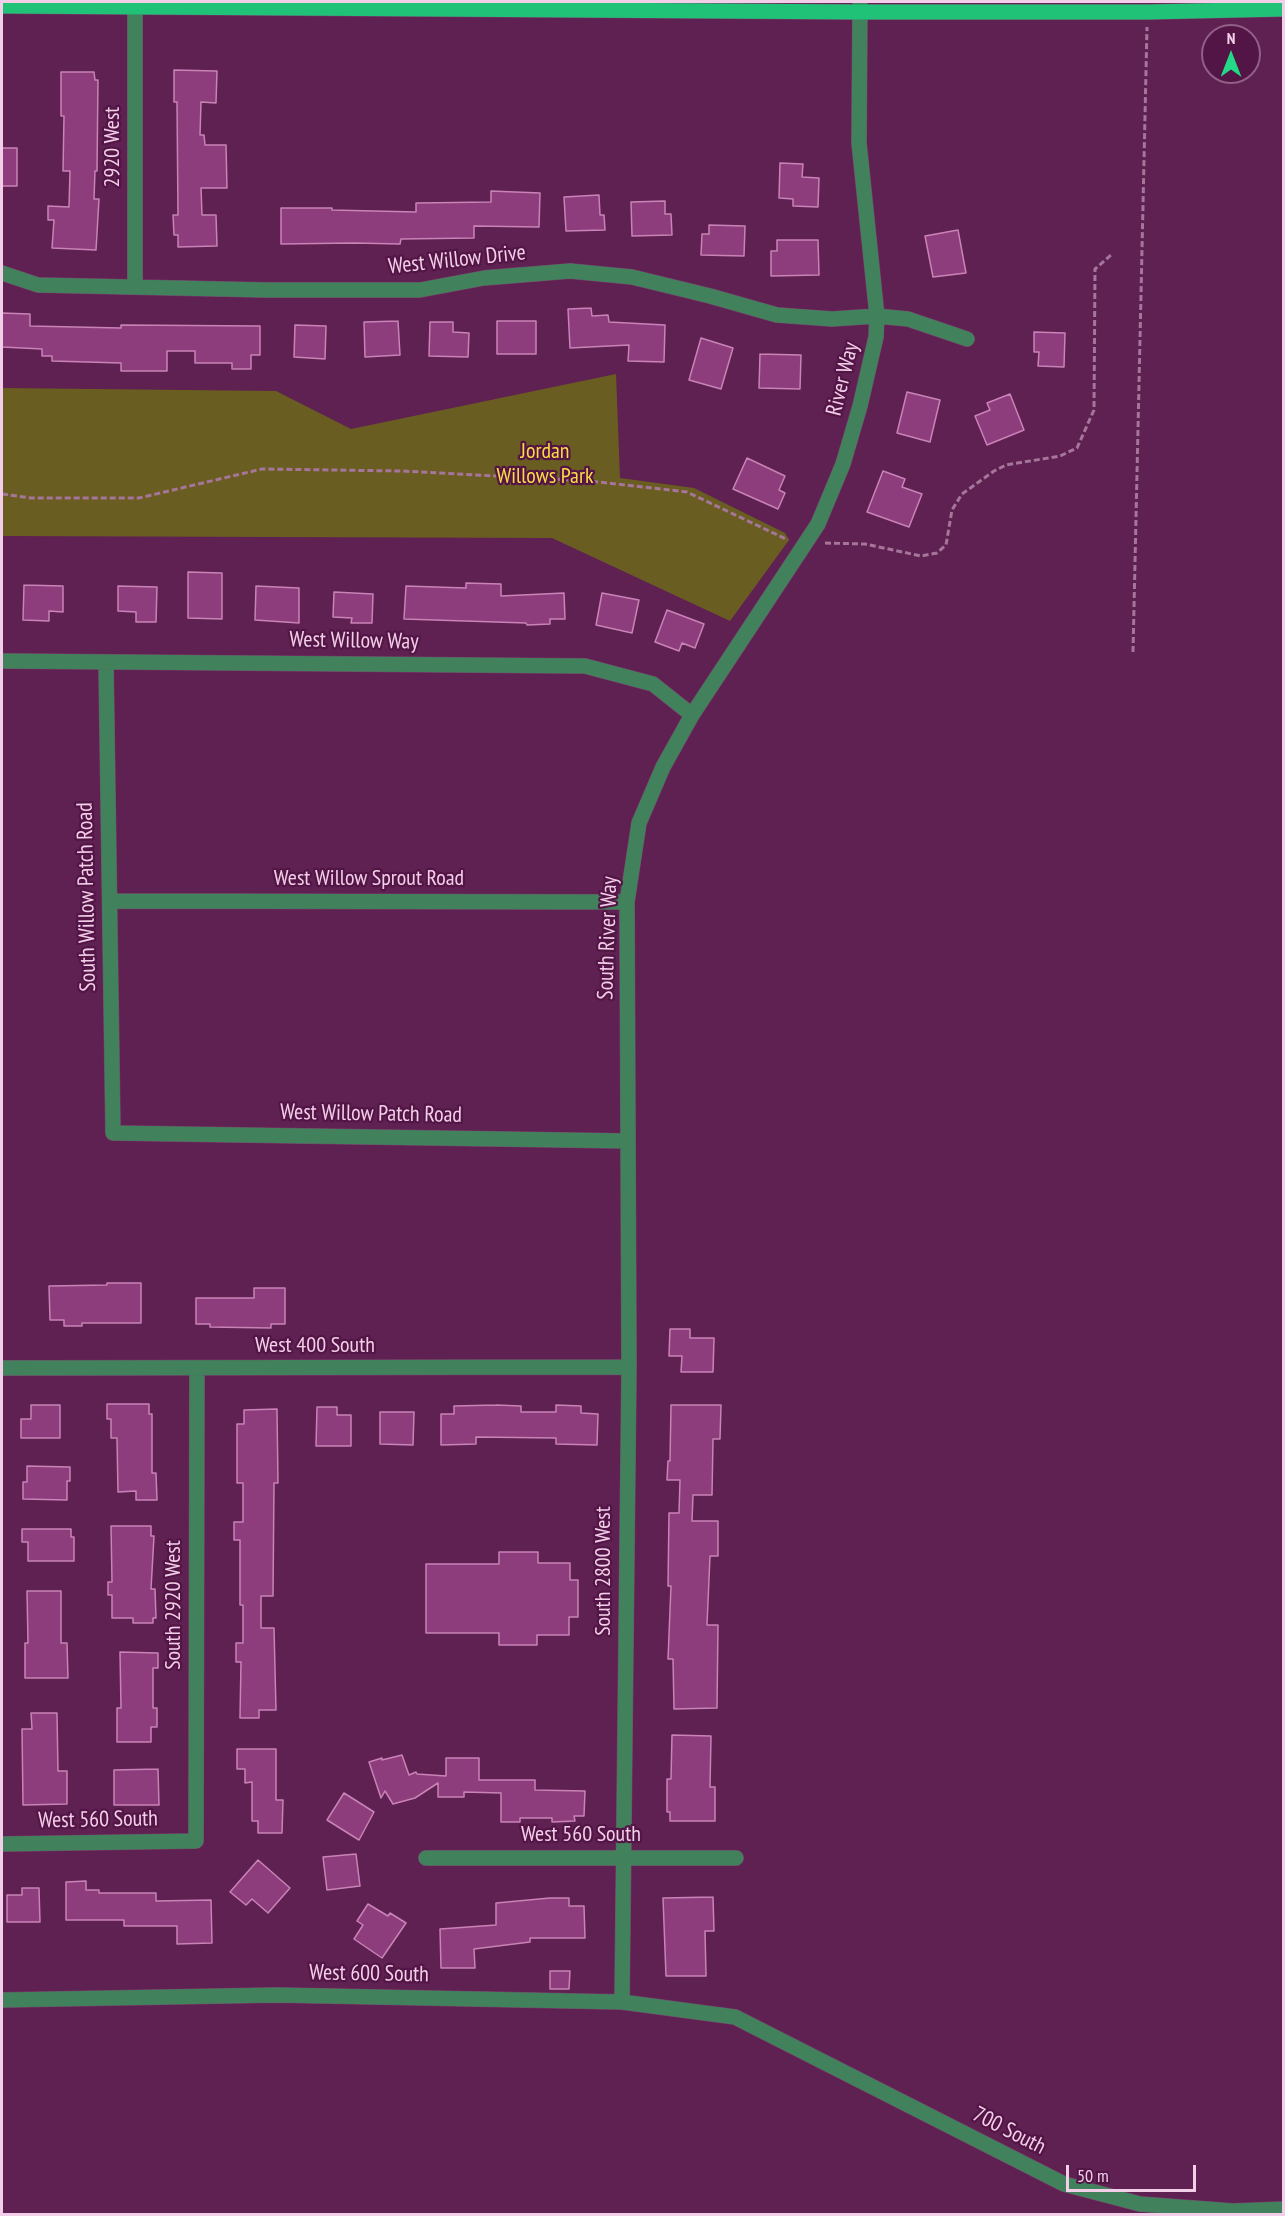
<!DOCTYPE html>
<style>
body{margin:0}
#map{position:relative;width:1285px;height:2216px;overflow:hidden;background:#5e2151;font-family:"PT Sans Narrow",sans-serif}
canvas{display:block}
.frame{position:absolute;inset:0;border:3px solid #f3cee8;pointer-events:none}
.north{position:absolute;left:1201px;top:24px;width:60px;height:60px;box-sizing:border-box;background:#521546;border:2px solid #925f87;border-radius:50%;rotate:0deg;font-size:16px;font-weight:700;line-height:24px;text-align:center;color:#f3cee8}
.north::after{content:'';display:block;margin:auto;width:21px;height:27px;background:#23d886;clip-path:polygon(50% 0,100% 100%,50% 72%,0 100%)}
.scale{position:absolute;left:1066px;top:2165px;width:130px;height:27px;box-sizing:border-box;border:3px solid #f3cee8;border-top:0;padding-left:8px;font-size:18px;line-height:21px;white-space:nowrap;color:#f3cee8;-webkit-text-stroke:4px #521546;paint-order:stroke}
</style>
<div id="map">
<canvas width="1285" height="2216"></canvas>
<div class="frame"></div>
<div class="north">N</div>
<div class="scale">50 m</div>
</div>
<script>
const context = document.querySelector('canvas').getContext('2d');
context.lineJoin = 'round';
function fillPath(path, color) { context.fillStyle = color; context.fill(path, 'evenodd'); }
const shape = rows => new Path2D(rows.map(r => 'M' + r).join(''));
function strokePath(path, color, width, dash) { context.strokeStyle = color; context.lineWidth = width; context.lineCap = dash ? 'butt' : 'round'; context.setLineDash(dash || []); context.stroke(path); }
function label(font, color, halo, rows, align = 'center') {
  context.font = font + ' "PT Sans Narrow",sans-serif'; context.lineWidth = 4.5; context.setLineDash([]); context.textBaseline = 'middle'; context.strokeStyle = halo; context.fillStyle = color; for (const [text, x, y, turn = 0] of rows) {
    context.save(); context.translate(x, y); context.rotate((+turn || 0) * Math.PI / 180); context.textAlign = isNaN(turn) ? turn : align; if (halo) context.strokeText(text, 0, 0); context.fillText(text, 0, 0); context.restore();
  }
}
const green = shape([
 [616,374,620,478,694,488,785,533,789,540,730,621,552,538,2,536,2,388,276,391,351,429]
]);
const building = shape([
 [174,70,217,71,216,103,201,102,200,135,204,135,205,145,226,145,227,188,201,188,202,215,216,215,217,246,178,247,178,235,174,235,173,215,178,215,177,102,174,102,174,70],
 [61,72,94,72,95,80,98,80,97,171,95,171,94,199,99,199,96,250,52,248,54,220,48,220,48,206,69,207,70,171,63,171,64,116,61,116,61,72],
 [2,148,17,148,17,186,2,186,2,148],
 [780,163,803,164,802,177,819,178,818,207,793,206,793,199,779,198,780,163],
 [491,191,540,193,539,227,474,226,474,238,401,239,400,244,354,243,281,244,281,208,332,208,332,210,416,212,416,203,491,202,491,191],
 [599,195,600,215,604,215,605,230,566,231,564,197,599,195],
 [665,201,665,214,671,214,672,235,632,236,631,202,665,201],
 [709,225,745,226,744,256,701,255,702,234,709,234,709,225],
 [958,230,966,273,933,277,925,236,958,230],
 [777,240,818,240,819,275,771,276,771,251,777,251,777,240],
 [591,308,592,316,608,315,609,322,665,325,664,362,628,361,629,345,570,348,568,309,591,308],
 [2,313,30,314,30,326,121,328,121,325,260,326,260,355,251,355,251,369,232,369,232,363,195,363,195,351,167,351,167,371,121,371,121,363,52,361,52,356,42,356,42,349,2,347,2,313],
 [398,321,400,355,365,357,364,322,398,321],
 [497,321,536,321,536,354,497,354,497,321],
 [430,322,453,322,453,332,469,333,468,357,429,356,430,322],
 [295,325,326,326,325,359,294,357,295,325],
 [1034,332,1065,333,1064,367,1038,366,1039,352,1034,352,1034,332],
 [701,338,733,348,721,389,689,380,701,338],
 [760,354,801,355,800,389,759,388,760,354],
 [907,392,940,400,930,442,897,433,907,392],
 [1010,394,1024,430,987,445,975,416,990,410,987,403,1010,394],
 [747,458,785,476,779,490,785,493,778,509,733,489,747,458],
 [883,471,905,479,902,487,922,494,909,527,867,512,883,471],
 [188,572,222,573,222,619,188,618,188,572],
 [466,583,501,584,501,596,564,593,565,619,550,619,550,624,527,625,526,623,404,619,406,586,466,588,466,583],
 [24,585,63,586,63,612,49,611,49,621,23,620,24,585],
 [118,586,157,587,156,622,136,622,136,612,118,611,118,586],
 [256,586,299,588,299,623,255,620,256,586],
 [334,592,373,594,372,623,351,623,352,618,333,617,334,592],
 [602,593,639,600,632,633,596,625,602,593],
 [667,610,704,624,695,648,682,643,679,651,655,642,667,610],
 [107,1283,141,1283,141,1323,82,1323,82,1326,64,1326,64,1320,50,1320,49,1286,107,1285,107,1283],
 [254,1288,285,1288,285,1324,271,1324,271,1328,210,1327,210,1324,196,1324,196,1298,254,1298,254,1288],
 [670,1329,690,1329,690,1338,714,1338,713,1372,681,1372,682,1356,669,1356,670,1329],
 [107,1404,149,1404,149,1414,152,1414,152,1473,156,1473,157,1500,136,1500,136,1491,118,1492,117,1438,111,1438,111,1419,107,1419,107,1404],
 [31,1405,60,1405,60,1438,21,1438,21,1419,31,1419,31,1405],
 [496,1405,521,1406,521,1412,556,1412,556,1405,581,1406,581,1413,598,1414,597,1445,556,1444,556,1438,476,1437,476,1444,441,1445,441,1414,454,1414,454,1406,496,1405],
 [671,1405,721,1405,720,1439,713,1439,712,1495,693,1495,692,1521,718,1521,718,1556,710,1556,707,1625,718,1625,717,1708,674,1709,673,1659,668,1659,671,1586,668,1586,669,1513,679,1513,680,1480,667,1480,668,1461,670,1461,671,1405],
 [317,1407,337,1407,337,1415,351,1415,351,1446,316,1446,317,1407],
 [277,1409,278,1483,274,1483,273,1596,261,1596,261,1628,274,1628,276,1710,259,1710,259,1718,240,1718,241,1662,236,1662,236,1643,243,1643,243,1605,240,1605,240,1540,234,1540,234,1522,243,1522,243,1483,237,1483,237,1424,244,1424,244,1410,277,1409],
 [380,1412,414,1412,413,1445,380,1444,380,1412],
 [27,1466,70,1467,70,1481,67,1481,67,1500,23,1499,23,1482,27,1482,27,1466],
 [111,1526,151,1526,151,1536,154,1536,151,1589,155,1589,156,1618,153,1618,153,1623,133,1623,133,1618,112,1618,112,1595,108,1595,108,1582,112,1582,111,1526],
 [22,1529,71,1529,71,1537,74,1537,74,1561,28,1561,28,1542,22,1542,22,1529],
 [499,1552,538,1552,538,1563,570,1563,570,1580,578,1580,578,1617,569,1617,569,1635,537,1635,537,1645,499,1645,499,1633,426,1633,426,1564,499,1564,499,1552],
 [27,1591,61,1591,61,1643,67,1643,68,1678,25,1678,25,1643,28,1643,27,1591],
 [120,1652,158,1653,158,1668,153,1668,153,1708,157,1708,157,1727,151,1727,151,1742,117,1742,117,1708,121,1708,120,1652],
 [31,1713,57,1713,58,1771,67,1771,67,1804,23,1805,22,1729,32,1729,31,1713],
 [672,1735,711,1736,710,1787,715,1787,715,1821,670,1821,670,1812,667,1812,667,1779,671,1779,672,1735],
 [237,1749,276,1749,276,1800,283,1800,282,1833,258,1833,258,1821,252,1821,252,1782,245,1783,245,1769,237,1769,237,1749],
 [402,1755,409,1775,416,1772,417,1774,446,1776,446,1758,479,1758,479,1780,535,1780,535,1790,585,1791,584,1816,574,1816,575,1821,552,1822,552,1818,520,1818,520,1822,501,1822,501,1793,464,1792,464,1797,438,1797,438,1783,415,1798,393,1804,385,1791,381,1798,369,1762,382,1758,382,1760,402,1755],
 [158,1769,159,1805,114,1805,114,1770,158,1769],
 [344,1793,374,1812,359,1840,327,1820,344,1793],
 [356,1854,360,1886,327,1890,323,1857,356,1854],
 [258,1860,290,1888,268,1913,252,1899,246,1905,230,1892,258,1860],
 [86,1881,86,1890,99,1890,99,1893,156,1893,156,1901,211,1900,212,1943,177,1944,177,1926,124,1926,124,1920,66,1920,66,1882,86,1881],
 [22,1888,39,1888,40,1922,7,1922,7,1895,22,1895,22,1888],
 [713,1897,714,1931,705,1931,706,1976,666,1976,663,1898,713,1897],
 [550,1898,569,1898,569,1906,584,1906,585,1938,530,1938,530,1942,474,1949,475,1968,441,1968,440,1929,496,1925,496,1903,550,1898],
 [368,1904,388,1916,390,1913,406,1923,382,1958,354,1939,363,1925,357,1921,368,1904],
 [550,1971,570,1971,569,1989,550,1989,550,1971]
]);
const path = shape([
 [2,494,31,498,139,498,262,469,402,471,590,481,687,492,788,540],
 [825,543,865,544,921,556,937,553,946,545,952,510,962,494,994,471,1006,465,1060,456,1077,448,1094,410,1095,269,1111,255],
 [1133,652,1147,27]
]);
const minor = shape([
 [135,7,135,287],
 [2,273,38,285,267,290,420,290,484,278,570,271,632,277,710,296,777,315,832,319,877,316,908,319,967,339],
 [2,661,585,666,653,684,692,715],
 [106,662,113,1133,628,1141],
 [110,901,627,902],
 [2,1368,629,1367],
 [2,1844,196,1841,197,1369],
 [426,1858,736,1858],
 [2,2000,277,1995,622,2002,735,2017,1064,2184,1140,2204,1233,2211,1284,2209],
 [622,2002,629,1367,627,902,639,823,663,767,692,715,818,524,843,464,860,406,876,337,877,316,859,143,860,2]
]);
const major = shape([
 [2,6,860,12,1148,12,1284,9]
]);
const streetNames = [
 ["2920 West",113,147,-90],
 ["West Willow Drive",457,260,-6],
 ["River Way",843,379,-76],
 ["West Willow Way",354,641,1],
 ["West Willow Sprout Road",369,879],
 ["South Willow Patch Road",87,897,-91],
 ["South River Way",608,938,-88],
 ["West Willow Patch Road",371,1114,1],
 ["West 400 South",315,1346],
 ["South 2800 West",604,1571,-90],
 ["South 2920 West",174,1605,-90],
 ["West 560 South",98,1820,-1],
 ["West 560 South",581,1835],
 ["West 600 South",369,1974,1],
 ["700 South",1009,2131,27]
];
const parkNames = [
 ["Jordan",545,452],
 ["Willows Park",545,477]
];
fillPath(green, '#6a5d22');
fillPath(building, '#8d3d7b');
strokePath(building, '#c983b7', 1.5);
strokePath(minor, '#79406c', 16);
strokePath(major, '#79406c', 16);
strokePath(path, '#a6759a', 3, [6, 3]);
strokePath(minor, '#41815c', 15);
strokePath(major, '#20c278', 15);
label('22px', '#f3cee8', '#521546', streetNames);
label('22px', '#fcdb43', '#521546', parkNames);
</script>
